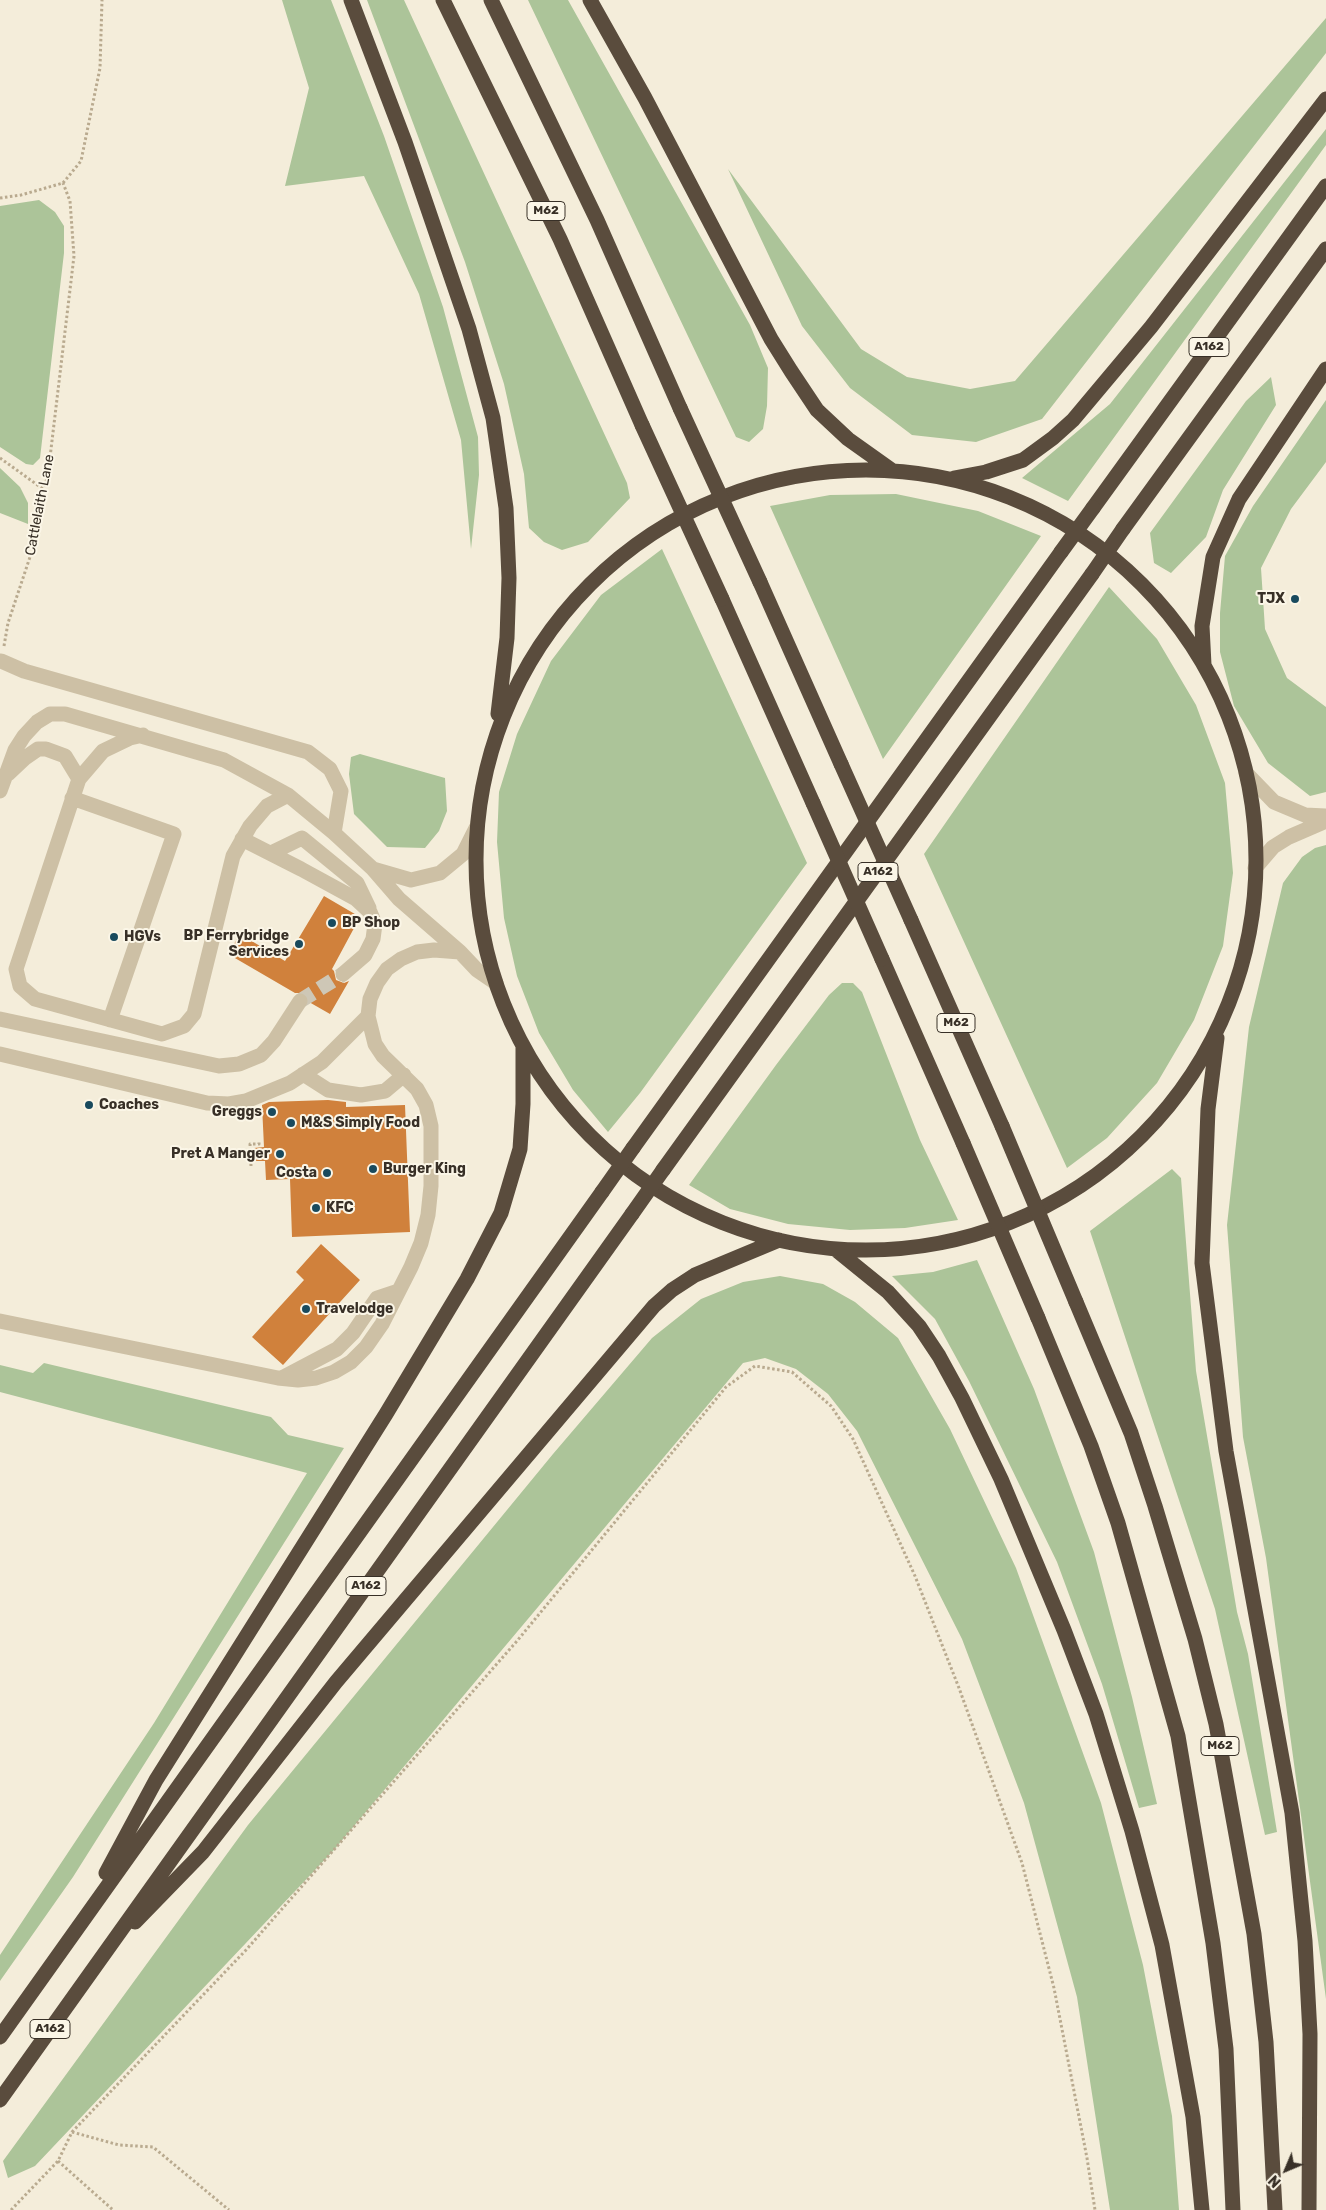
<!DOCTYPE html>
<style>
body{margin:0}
#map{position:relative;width:1326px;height:2210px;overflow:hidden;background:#f4edda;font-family:Rubik,sans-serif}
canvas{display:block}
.north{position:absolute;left:1261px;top:2145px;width:50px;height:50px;-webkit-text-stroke:4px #fbf6e7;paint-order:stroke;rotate:225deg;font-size:14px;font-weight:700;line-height:20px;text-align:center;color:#383027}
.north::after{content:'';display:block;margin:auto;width:18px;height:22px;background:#383027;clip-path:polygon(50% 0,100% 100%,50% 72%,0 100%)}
</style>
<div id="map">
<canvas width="1326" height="2210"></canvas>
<div class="north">N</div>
</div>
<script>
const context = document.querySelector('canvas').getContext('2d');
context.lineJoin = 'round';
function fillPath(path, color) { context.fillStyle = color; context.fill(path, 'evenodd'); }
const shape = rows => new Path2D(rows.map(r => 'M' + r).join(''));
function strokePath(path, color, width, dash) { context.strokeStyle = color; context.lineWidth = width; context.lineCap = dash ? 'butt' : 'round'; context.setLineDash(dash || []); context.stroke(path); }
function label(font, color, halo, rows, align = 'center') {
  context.font = font + ' Rubik,sans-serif'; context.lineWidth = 4; context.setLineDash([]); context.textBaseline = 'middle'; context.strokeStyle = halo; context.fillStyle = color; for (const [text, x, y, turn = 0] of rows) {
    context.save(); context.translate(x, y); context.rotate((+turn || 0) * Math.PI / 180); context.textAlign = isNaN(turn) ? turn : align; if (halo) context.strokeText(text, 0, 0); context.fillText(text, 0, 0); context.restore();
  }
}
const green = shape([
 [282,0,331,0,384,136,443,307,478,437,479,475,471,549,461,440,419,294,364,176,285,186,309,88],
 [367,0,404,0,627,483,630,498,588,542,562,550,544,542,529,528,524,474,504,384,465,262],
 [528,0,568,0,750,325,768,368,767,406,763,429,749,442,736,437],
 [1326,18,1326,53,1042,419,976,442,912,435,850,388,802,326,728,169,861,349,907,377,970,389,1015,381],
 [1326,129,1326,145,1068,501,1022,478,1110,404],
 [39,200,55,212,64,226,64,253,40,458,33,465,26,464,0,447,0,206],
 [1271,377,1276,405,1223,490,1206,537,1171,573,1154,563,1150,533,1246,401],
 [1326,400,1326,462,1291,509,1261,568,1265,629,1287,678,1326,707,1326,792,1310,796,1268,763,1234,706,1220,652,1220,613,1225,556,1253,506],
 [0,468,20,487,28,503,28,524,0,513],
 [896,494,978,511,1041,536,883,759,770,506,830,495],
 [662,549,807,863,640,1093,608,1132,573,1090,539,1033,517,976,504,918,497,842,499,792,517,734,551,661,601,595],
 [1109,587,1157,639,1196,705,1225,783,1233,873,1223,946,1194,1020,1157,1083,1107,1138,1067,1168,924,854],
 [360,754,445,778,447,811,439,831,425,848,387,847,354,814,349,774,351,757],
 [1326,845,1326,1999,1266,1558,1243,1437,1227,1225,1249,1027,1283,883,1302,857,1315,848],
 [842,983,853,983,862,992,920,1140,958,1220,905,1228,850,1230,788,1224,730,1209,689,1185,776,1065,829,995],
 [1172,1169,1181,1178,1196,1371,1237,1612,1248,1654,1277,1832,1265,1835,1215,1609,1090,1231],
 [977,1260,1034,1389,1094,1552,1132,1697,1157,1804,1139,1808,1102,1684,1057,1562,969,1381,935,1319,892,1276,933,1272],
 [780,1276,823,1284,855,1302,898,1338,950,1429,1016,1568,1101,1803,1143,1965,1172,2116,1179,2210,1110,2210,1077,1997,1024,1803,962,1639,857,1431,828,1394,796,1369,765,1358,743,1363,333,1851,35,2166,8,2178,3,2161,248,1825,553,1454,652,1338,701,1299,743,1282],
 [44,1363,271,1417,288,1435,344,1448,73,1877,0,1981,0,1955,154,1723,307,1473,0,1392,0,1365,33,1373]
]);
const building = shape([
 [324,896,360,917,332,969,334,971,336,980,344,983,349,981,330,1014,309,1002,305,993,295,993,228,954,240,934,285,961],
 [328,1100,346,1102,346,1107,405,1105,410,1232,292,1237,290,1179,266,1180,265,1161,254,1161,254,1148,264,1147,262,1105,269,1102],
 [321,1244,360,1280,283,1365,252,1337,304,1280,296,1272]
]);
const minorTunnel = shape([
 [300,1001,343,974]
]);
const path = shape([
 [63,183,81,161,100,68,102,0],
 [0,198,21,195,63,183],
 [0,458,43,489],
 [4,646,8,623,35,542,49,466,74,256,70,201,63,183],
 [246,1156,254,1156],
 [251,1166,250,1144,259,1144,259,1140],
 [72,2132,119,2145,153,2147,229,2210],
 [58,2161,113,2210],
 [11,2210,58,2161,72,2132,246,1950,517,1641,726,1387,755,1366,792,1372,831,1406,853,1439,915,1576,959,1688,1022,1863,1054,1988,1087,2158,1095,2210]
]);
const minor = shape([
 [1,661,24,671,308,752,330,769,341,791,334,833],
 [143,735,130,738,103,751,79,779,16,969,20,986,35,999,162,1034,184,1026,194,1014,233,856,250,826,267,806,288,795],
 [1246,773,1274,802,1305,815,1326,816],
 [8,774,25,758,38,749,46,749,65,756,79,779],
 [0,791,15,750,24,736,37,722,50,714,65,714,224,760,288,795,334,833,373,869,399,899,460,952],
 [72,798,174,834,110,1020],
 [242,839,301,869,356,899,370,912,375,924,373,939,365,955,343,974],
 [271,853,302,838,357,883,369,908],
 [1255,868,1273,847,1289,837,1326,821],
 [373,869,411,880,440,873,463,854,476,828],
 [0,1019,219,1066,239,1064,261,1055,274,1041,300,1001],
 [0,1054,207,1103,229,1104,246,1101,290,1083,322,1062,368,1016],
 [303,1074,328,1090,361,1095,385,1091,404,1075],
 [0,1321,278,1378,298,1380,316,1378,334,1372,351,1362,366,1347,382,1324,411,1267,421,1243,428,1215,431,1186,431,1126,426,1105,417,1089,383,1056,375,1044,368,1016,370,999,377,983,387,969,401,959,417,952,434,950,460,952,477,970,496,983],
 [282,1378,337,1349,353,1333,377,1298,398,1291]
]);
const highway = shape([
 [351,0,405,142,469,329,493,418,506,508,509,578,507,638,498,714],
 [443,0,560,239,642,425],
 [491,0,597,220,680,408],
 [590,0,645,98,771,339,791,371,817,410,848,439,893,471],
 '476 860a390 390 0 1 1 780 0a390 390 0 1 1-780 0Z',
 [954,478,986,472,1023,460,1053,438,1073,420,1151,327,1326,99],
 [1093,508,1326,186],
 [1123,529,1326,249],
 [760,582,841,764],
 [722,599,813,803],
 [1204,665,1202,626,1213,557,1239,499,1326,369],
 [911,920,1002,1126],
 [882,959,963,1143],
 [1217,1038,1208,1109,1202,1263,1226,1451,1292,1813,1305,1941,1310,2034,1309,2210],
 [633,1148,1061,552],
 [663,1170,1092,574],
 [835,1249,888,1292,919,1326,939,1356,962,1398,1001,1479,1064,1630,1096,1714,1132,1831,1162,1945,1193,2117,1202,2210],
 [1076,1302,1131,1433,1155,1506,1195,1639,1216,1724,1254,1934,1266,2042,1275,2210],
 [1038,1318,1091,1446,1118,1523,1178,1736,1213,1943,1226,2049,1233,2210],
 [106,1873,156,1780,386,1414,467,1279,501,1213,520,1149,523,1104,523,1046],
 [135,1922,203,1852,336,1682,654,1306,672,1290,695,1275,779,1240],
 [0,2037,602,1192],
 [0,2100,632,1214]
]);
const highwayBridge = shape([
 [680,408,760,582],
 [642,425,722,599],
 [1061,552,1093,508],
 [1092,574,1123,529],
 [841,764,911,920],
 [813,803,882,959],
 [1002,1126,1076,1302],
 [963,1143,1038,1318],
 [602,1192,633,1148],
 [632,1214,663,1170]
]);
const markers = [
 [1295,599,5,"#194a5d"],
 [332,923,5,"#194a5d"],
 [114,937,5,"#194a5d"],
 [299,944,5,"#194a5d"],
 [89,1105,5,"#194a5d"],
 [272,1112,5,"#194a5d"],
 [291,1123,5,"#194a5d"],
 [280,1154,5,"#194a5d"],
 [373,1169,5,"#194a5d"],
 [327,1173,5,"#194a5d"],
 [316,1208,5,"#194a5d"],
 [306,1309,5,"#194a5d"]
];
const shields = [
 [546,211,38],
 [1209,347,40],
 [878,872,40],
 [956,1023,38],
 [366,1586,40],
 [1220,1746,38],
 [50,2029,40]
];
const shieldNames = [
 ["M62",546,211],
 ["A162",1209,347],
 ["A162",878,872],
 ["M62",956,1023],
 ["A162",366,1586],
 ["M62",1220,1746],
 ["A162",50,2029]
];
const streetNames = [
 ["Cattlelaith Lane",40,505,-79]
];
const poiNames = [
 ["TJX",1285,599,"right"],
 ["BP Shop",342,923],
 ["BP Ferrybridge",289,936,"right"],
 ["Services",289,952,"right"],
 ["HGVs",124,937],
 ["Coaches",99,1105],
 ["Greggs",262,1112,"right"],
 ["M&S Simply Food",301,1123],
 ["Pret A Manger",270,1154,"right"],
 ["Burger King",383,1169],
 ["Costa",317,1173,"right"],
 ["KFC",326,1208],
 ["Travelodge",316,1309]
];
fillPath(green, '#acc499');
fillPath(building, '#d0813c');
strokePath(minorTunnel, '#cec7b6', 15, [15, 8]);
strokePath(path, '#b9aa8f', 3, [2.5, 2.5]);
strokePath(minor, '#cdc0a5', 15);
strokePath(highway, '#5a4c3d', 15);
strokePath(highwayBridge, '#5a4c3d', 15);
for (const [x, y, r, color] of markers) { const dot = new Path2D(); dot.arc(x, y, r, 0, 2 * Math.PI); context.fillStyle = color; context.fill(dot); strokePath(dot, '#fbf6e7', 2); }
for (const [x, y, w] of shields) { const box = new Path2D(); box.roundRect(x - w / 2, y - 9.5, w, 19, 4); context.fillStyle = '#fbf6e7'; context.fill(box); strokePath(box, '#383027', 1); }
label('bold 12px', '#383027', null, shieldNames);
label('14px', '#383027', '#fbf6e7', streetNames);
label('bold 14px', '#383027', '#fbf6e7', poiNames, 'left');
</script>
